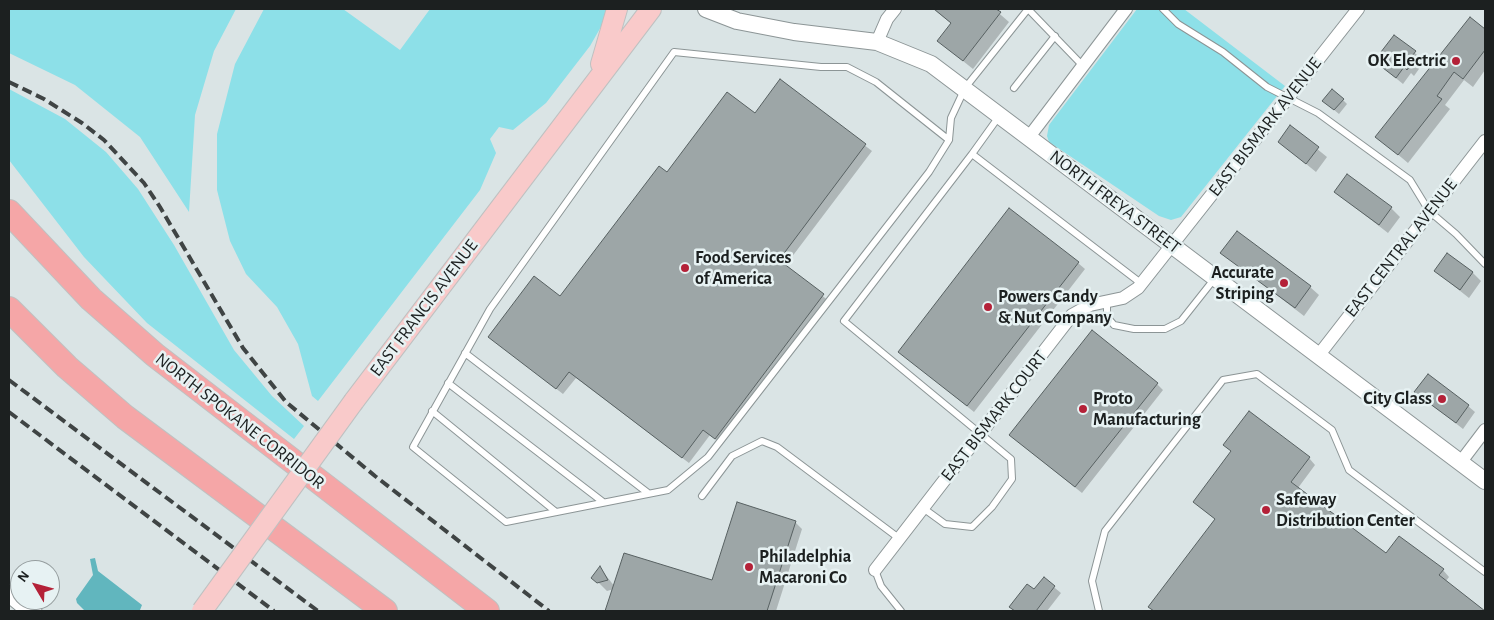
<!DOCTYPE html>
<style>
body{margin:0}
#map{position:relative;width:1494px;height:620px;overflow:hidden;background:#dae4e5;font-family:"Alegreya Sans",sans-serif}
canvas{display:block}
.frame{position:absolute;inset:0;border:10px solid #1c2020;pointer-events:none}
.north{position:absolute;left:10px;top:560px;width:50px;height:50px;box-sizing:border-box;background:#e7f2f3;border:1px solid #969e9f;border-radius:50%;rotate:307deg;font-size:14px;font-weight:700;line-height:20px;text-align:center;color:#1c2020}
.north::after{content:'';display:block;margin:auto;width:18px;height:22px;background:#b42138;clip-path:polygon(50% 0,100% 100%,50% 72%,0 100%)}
</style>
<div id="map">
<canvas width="1494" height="620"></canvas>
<div class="frame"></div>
<div class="north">N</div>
</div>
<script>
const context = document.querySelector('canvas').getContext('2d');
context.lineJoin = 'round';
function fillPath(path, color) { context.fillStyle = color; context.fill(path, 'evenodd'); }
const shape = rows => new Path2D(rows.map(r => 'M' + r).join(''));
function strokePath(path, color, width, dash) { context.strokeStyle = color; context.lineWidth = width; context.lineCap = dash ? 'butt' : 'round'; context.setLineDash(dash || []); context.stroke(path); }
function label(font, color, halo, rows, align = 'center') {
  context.font = font + ' "Alegreya Sans",sans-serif'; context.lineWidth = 5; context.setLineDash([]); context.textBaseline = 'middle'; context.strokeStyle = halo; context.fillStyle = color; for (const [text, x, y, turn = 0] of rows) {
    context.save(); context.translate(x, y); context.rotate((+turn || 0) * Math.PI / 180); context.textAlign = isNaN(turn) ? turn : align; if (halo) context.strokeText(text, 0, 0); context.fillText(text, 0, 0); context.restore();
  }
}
const green = shape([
 [9,9,236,9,214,51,195,115,189,212,140,137,75,85,9,53],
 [264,9,343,9,400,50,430,9,607,9,606,18,590,46,546,103,513,130,499,127,490,139,496,153,480,190,318,401,312,396,298,344,277,307,246,274,230,241,217,190,217,134,235,64],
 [1137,9,1184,9,1285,86,1181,217,1171,220,1159,216,1049,142,1047,136,1049,125],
 [9,89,65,119,106,152,138,189,174,245,234,350,272,396,304,426,294,439,147,323,84,257,9,160]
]);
const water = shape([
 [95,558,98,571,142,605,140,610,85,611,77,603,76,599,93,575,90,559]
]);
const shadow = shape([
 [933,9,994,9,1009,22,973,69,948,49,952,24],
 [1470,19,1485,30,1485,70,1473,87,1464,80,1445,105,1450,109,1408,163,1377,137],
 [1394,36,1422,59,1418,63,1421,66,1414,76,1411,73,1403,84,1375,61],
 [781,81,872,151,785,266,830,302,722,445,710,435,689,463,576,378,563,394,489,337,561,298,667,173,755,115],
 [1343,100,1347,104,1339,114,1328,105],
 [1290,127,1327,157,1316,172,1279,142],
 [1335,192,1391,208,1400,217,1388,233],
 [1222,253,1310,287,1319,295,1304,316],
 [1078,263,1085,269,974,412,900,352],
 [1435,271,1472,272,1481,281,1469,298],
 [1157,384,1163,390,1082,493,1017,441],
 [1416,392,1468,406,1475,412,1463,429],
 [1225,445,1309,458,1315,465,1298,488,1386,555,1443,570,1449,577,1446,581,1485,611,1155,611,1150,606,1216,520,1194,502,1232,452],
 [795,522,802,529,776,611,607,611,614,589,607,591,593,577,600,568,615,587,713,582],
 [1044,579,1061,593,1047,611,1015,611,1011,607,1034,591]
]);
const building = shape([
 [934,9,996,9,1001,12,963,61,937,41,951,23,934,9],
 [1470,17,1485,29,1485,50,1463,79,1454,72,1437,96,1442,99,1398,155,1375,137,1470,17],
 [1394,35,1416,51,1412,56,1415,59,1407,70,1404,67,1396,78,1374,61,1394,35],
 [780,79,866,144,779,260,824,294,715,439,703,430,682,458,569,372,556,389,488,337,534,276,560,296,659,166,667,172,727,92,755,113,780,79],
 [1332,89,1344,99,1334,110,1322,101,1332,89],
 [1290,125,1319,147,1306,164,1278,142,1290,125],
 [1347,174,1392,207,1379,225,1334,192,1347,174],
 [1009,208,1079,262,967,406,898,352,1009,208],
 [1237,231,1311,286,1295,308,1220,253,1237,231],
 [1447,253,1473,272,1460,290,1434,271,1447,253],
 [1092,330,1158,383,1075,487,1009,435,1092,330],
 [1428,374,1469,405,1456,423,1414,392,1428,374],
 [1249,411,1310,457,1291,482,1386,553,1399,536,1444,569,1439,575,1485,611,1154,611,1148,607,1215,519,1193,502,1231,451,1223,445,1249,411],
 [737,502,796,521,767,611,605,611,624,553,712,580,737,502],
 [600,566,608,580,597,583,591,578,600,566],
 [1044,577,1055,586,1036,611,1015,611,1009,607,1027,584,1034,589,1044,577]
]);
const service = shape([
 [1028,9,1083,66],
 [1163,9,1178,24,1223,52,1267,87,1318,113,1410,180,1429,211,1456,234,1485,264],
 [1014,88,1055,36],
 [1000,115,972,154,1142,284],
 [949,140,929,172,708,457,668,490,506,522,413,447,490,309,674,52,821,67,847,67,876,82,949,140,951,118,965,88,1028,9],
 [1107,302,1107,317,1114,325,1134,329,1165,329,1181,321,1215,278],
 [465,353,648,493],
 [448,383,603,502],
 [432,411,556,512],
 [702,496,732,456,762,441,777,447,900,539],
 [923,508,945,524,972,527,992,507,1012,479,1011,459,844,321,972,154],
 [875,570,881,586,901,611],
 [1099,611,1092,581,1105,531,1223,380,1257,374,1332,430,1349,470,1485,572]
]);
const minor = shape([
 [877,42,887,19,895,9],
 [1029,137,1126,9],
 [1318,356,1485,141],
 [1460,463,1485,430],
 [875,570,1072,315,1090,305,1123,298,1138,288,1358,9]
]);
const tertiary = shape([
 [706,9,737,21,794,32,877,42,931,64,1485,481]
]);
const secondary = shape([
 [9,592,32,611]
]);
const primary = shape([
 [601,64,617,9],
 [354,401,651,9]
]);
const motorway = shape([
 [9,212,91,299,155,355,487,611],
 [9,309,67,367,125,417,385,611]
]);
const rail = shape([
 [9,82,44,99,82,123,104,140,144,183,160,207,243,348,286,402,375,476,549,611],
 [9,380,318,611],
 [9,412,274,611]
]);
const primaryBridge = shape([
 [202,611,354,401]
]);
const markers = [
 [1456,61,5,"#b42138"],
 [685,268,5,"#b42138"],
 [1284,283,5,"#b42138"],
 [988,307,5,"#b42138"],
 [1442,399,5,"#b42138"],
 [1083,409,5,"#b42138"],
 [1266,510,5,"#b42138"],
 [749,567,5,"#b42138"]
];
const poiNames = [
 ["OK Electric",1446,61,"right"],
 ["Food Services",695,258],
 ["of America",695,279],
 ["Accurate",1274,273,"right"],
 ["Striping",1274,294,"right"],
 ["Powers Candy",998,297],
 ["& Nut Company",998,318],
 ["Proto",1093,399],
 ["Manufacturing",1093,420],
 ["City Glass",1432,399,"right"],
 ["Safeway",1276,500],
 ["Distribution Center",1276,521],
 ["Philadelphia",759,557],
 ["Macaroni Co",759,578]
];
const streetNames = [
 ["EAST BISMARK AVENUE",1265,127,-52],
 ["NORTH FREYA STREET",1115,202,37],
 ["EAST CENTRAL AVENUE",1401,248,-52],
 ["EAST FRANCIS AVENUE",424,308,-53],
 ["EAST BISMARK COURT",994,416,-52],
 ["NORTH SPOKANE CORRIDOR",240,421,38]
];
fillPath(green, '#8de0e8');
fillPath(water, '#61b6be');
fillPath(shadow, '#0003');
fillPath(building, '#9da6a7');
strokePath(building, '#576061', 1);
strokePath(service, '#8c9596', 8);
strokePath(minor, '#8c9596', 14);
strokePath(tertiary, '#8c9596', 18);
strokePath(secondary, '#8c9596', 21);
strokePath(primary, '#bfc1c1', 22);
strokePath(motorway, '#bfc1c1', 26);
strokePath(service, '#fff', 6);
strokePath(minor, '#fff', 12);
strokePath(tertiary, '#fff', 16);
strokePath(secondary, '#fff', 19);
strokePath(primary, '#f9caca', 20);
strokePath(motorway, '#f5a6a7', 24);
strokePath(rail, '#3f4444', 4, [10, 5]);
strokePath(primaryBridge, '#bfc1c1', 22, []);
strokePath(primaryBridge, '#f9caca', 20);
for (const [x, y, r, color] of markers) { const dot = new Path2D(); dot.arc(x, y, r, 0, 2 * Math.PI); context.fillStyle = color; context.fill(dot); strokePath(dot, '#e7f2f3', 2); }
label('bold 18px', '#1c2020', '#e7f2f3', poiNames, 'left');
label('18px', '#1c2020', '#e7f2f3', streetNames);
</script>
